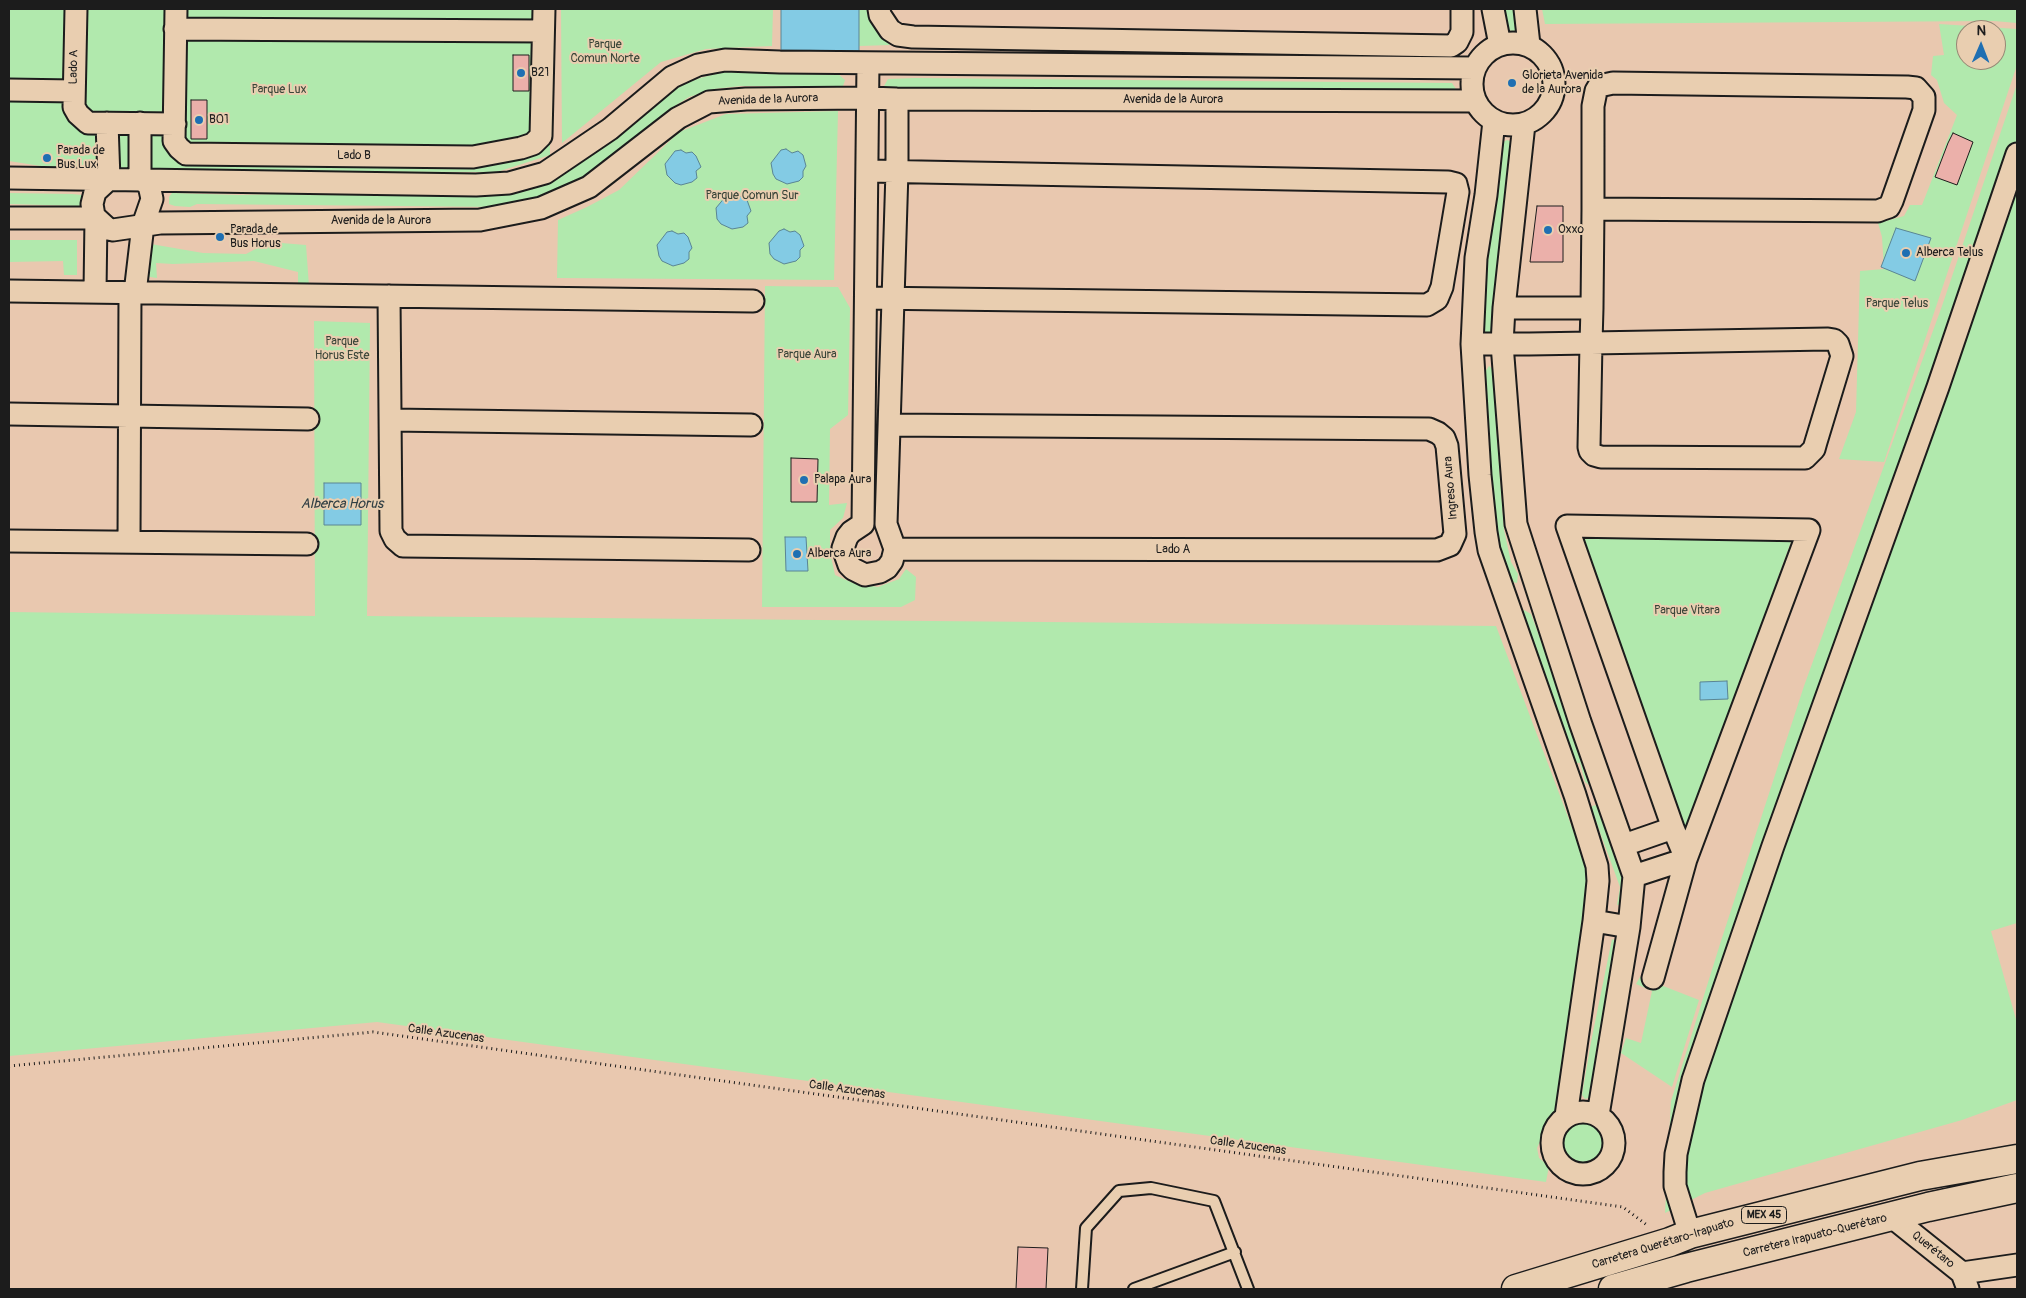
<!DOCTYPE html>
<meta charset="utf-8">
<style>
body{margin:0}
#map{position:relative;width:2026px;height:1298px;overflow:hidden;background:#e9c8af;font-family:Pangolin,sans-serif}
canvas{display:block}
.frame{position:absolute;inset:0;border:10px solid #1c1c1c;pointer-events:none}
.north{position:absolute;left:1956px;top:20px;width:50px;height:50px;box-sizing:border-box;background:#e9ceb0;border:1px solid #978775;border-radius:50%;rotate:1deg;font-size:14px;font-weight:700;line-height:20px;text-align:center;color:#1c1c1c}
.north::after{content:'';display:block;margin:auto;width:18px;height:22px;background:#1f6fb2;clip-path:polygon(50% 0,100% 100%,50% 72%,0 100%)}
</style>
<div id="map">
<canvas width="2026" height="1298"></canvas>
<div class="frame"></div>
<div class="north">N</div>
</div>
<script>
const context = document.querySelector('canvas').getContext('2d');
context.lineJoin = 'round';
function fillPath(path, color) { context.fillStyle = color; context.fill(path, 'evenodd'); }
const shape = rows => new Path2D(rows.map(r => 'M' + r).join(''));
function strokePath(path, color, width, dash) { context.strokeStyle = color; context.lineWidth = width; context.lineCap = dash ? 'butt' : 'round'; context.setLineDash(dash || []); context.stroke(path); }
function label(font, color, halo, rows, align = 'center') {
  context.font = font + ' Pangolin,sans-serif'; context.lineWidth = 4; context.setLineDash([]); context.textBaseline = 'middle'; context.strokeStyle = halo; context.fillStyle = color; for (const [text, x, y, turn = 0] of rows) {
    context.save(); context.translate(x, y); context.rotate((+turn || 0) * Math.PI / 180); context.textAlign = isNaN(turn) ? turn : align; if (halo) context.strokeText(text, 0, 0); context.fillText(text, 0, 0); context.restore();
  }
}
const green = shape([
 [9,9,549,9,550,155,497,172,72,171,9,161],
 [561,9,773,9,772,46,706,49,661,62,562,143],
 [859,9,870,9,873,26,890,45,859,46],
 [1502,9,1520,9,1520,26,1514,31,1506,30],
 [1542,9,2017,9,2017,23,1994,21,1545,24],
 [1939,24,2017,29,2017,65,1884,462,1839,459,1856,412,1860,271,1884,269,1882,237,1878,223,1904,216,1910,205,1922,205,1957,115,1944,103,1937,80,1931,75,1933,56,1944,55],
 [1966,30,1996,30,1996,60,1966,60],
 [830,71,837,73,845,80,843,86,741,86,714,89,689,97,667,111,591,174,575,184,536,198,501,207,197,204,190,207,175,206,169,204,169,197,172,193,239,195,325,193,473,196,495,196,517,192,548,180,596,153,669,94,682,85,700,78,723,72],
 [915,78,1452,83,1456,89,1454,93,885,89,884,86,888,79],
 [2017,84,2017,923,1991,931,2017,1023,2017,1100,1962,1120,1705,1193,1665,1213,1671,1101,1720,944,1804,686,1942,306],
 [838,111,834,280,557,278,558,220,587,207,619,190,679,132,726,114],
 [1507,140,1512,142,1495,331,1486,334,1480,329,1501,150,1503,142],
 [9,193,72,194,82,195,85,201,79,206,9,204],
 [9,240,77,240,77,275,64,275,63,261,9,262],
 [269,242,306,245,309,286,298,286,298,272,254,261,173,264,156,263,157,278,144,276,145,243,203,253,246,254],
 [765,286,838,287,850,308,848,415,830,429,829,505,847,503,843,518,830,530,830,552,835,575,853,583,878,587,899,579,906,569,916,577,915,600,901,607,762,607],
 [314,321,370,323,367,616,1496,626,1585,862,1588,894,1556,1114,1547,1126,1537,1148,1539,1158,1549,1166,1546,1182,377,1022,9,1056,9,612,315,616],
 [1489,366,1495,371,1496,426,1504,530,1511,562,1518,574,1517,583,1512,582,1505,575,1497,544,1486,443,1485,372],
 [1581,534,1792,539,1686,830],
 [1524,610,1531,614,1592,779,1592,784,1589,785,1585,782,1580,763,1574,763,1522,613],
 [1597,805,1599,807,1627,882,1626,903,1617,905,1620,887,1592,810,1592,806],
 [1612,939,1618,942,1591,1097,1585,1099,1582,1095,1591,1042],
 [1640,977,1699,1000,1672,1087,1621,1053,1626,1038,1641,1043,1652,991,1636,984],
 '1558 1143a24 24 0 1 1 48 0a24 24 0 1 1-48 0Z'
]);
const water = shape([
 [781,9,859,9,859,51,781,50,781,9],
 [786,149,792,153,798,151,803,155,806,166,803,171,803,177,799,181,787,184,776,179,773,174,771,163,781,150,786,149],
 [681,150,686,153,692,152,696,156,701,167,696,171,697,178,692,182,681,185,675,183,667,175,665,164,675,151,681,150],
 [731,194,737,197,743,196,747,200,751,211,747,216,748,223,743,227,732,229,721,224,717,219,716,208,726,196,731,194],
 [1896,228,1931,238,1915,281,1881,267,1896,228],
 [784,229,790,232,795,231,800,235,804,246,800,250,800,257,796,261,784,264,774,259,770,254,769,243,779,231,784,229],
 [672,231,678,234,684,233,688,237,692,248,689,252,689,259,684,263,673,266,662,261,659,256,657,245,667,232,672,231],
 [324,483,361,483,361,525,324,525,324,483],
 [785,537,806,537,808,571,786,571,785,537],
 [1727,681,1728,699,1700,700,1700,682,1727,681]
]);
const building = shape([
 [513,55,529,55,529,91,513,91,513,55],
 [191,100,207,100,207,139,191,139,191,100],
 [1953,133,1973,142,1957,185,1935,177,1948,143,1953,133],
 [1537,206,1563,206,1563,262,1530,262,1537,206],
 [791,458,818,459,817,502,791,502,791,458],
 [1018,1247,1048,1248,1046,1289,1016,1289,1018,1247]
]);
const path = shape([
 [9,1066,373,1032,1623,1207,1647,1225]
]);
const service = shape([
 [1082,1289,1086,1228,1119,1191,1151,1188,1214,1201,1248,1289],
 [1134,1289,1235,1252]
]);
const minor = shape([
 [76,9,74,107,78,114,88,123,175,124],
 [176,9,174,141,179,148,186,154,473,157,521,148,533,144,541,136,544,9],
 [879,9,880,15,890,30,898,35,913,37,1451,46,1457,42,1462,32,1462,9],
 [1493,9,1500,45],
 [1525,9,1529,45],
 [175,29,543,31],
 '1472 84a41 41 0 1 1 82 0a41 41 0 1 1-82 0Z',
 [868,63,863,524,851,532,847,537,843,548,849,565,853,569,865,575,880,572,887,568,892,561,895,549,886,524,897,171,897,99],
 [9,90,74,91],
 [1494,121,1486,195,1476,258,1472,344,1480,475,1486,532,1489,550,1575,795,1597,866,1598,881,1594,921,1566,1116],
 [1524,124,1504,308,1502,344,1516,524,1580,722,1634,876,1629,927,1598,1115],
 [9,178,476,185,509,183,545,173,610,129,672,77,698,65,725,60,780,62,1475,68],
 [9,218,96,218,108,229,113,230,160,223,480,220,541,208,589,187,678,118,709,102,746,99,868,98,897,99,1475,101],
 [9,291,753,301],
 [95,292,96,218,94,216,92,204,95,192,109,179,107,123],
 [135,293,143,225,152,199,149,185,140,179,140,123],
 [389,296,391,531,395,539,403,546,749,550],
 [867,298,1427,305,1437,299,1442,287,1458,192,1456,184,1448,182,868,171],
 [1504,308,1592,308],
 [1472,344,1529,344,1591,343,1828,339,1834,340,1838,344,1842,356,1816,442,1814,449,1805,458,1601,457,1594,455,1590,451,1589,447,1591,343,1592,308,1593,209,1593,106,1596,91,1599,86,1613,83,1907,87,1916,88,1924,97,1924,110,1892,201,1889,207,1883,209,1878,211,1593,209],
 [9,414,308,419],
 [391,420,751,425],
 [890,425,1429,429,1438,433,1444,438,1447,446,1455,534,1450,545,1437,550,895,549],
 [9,541,307,544],
 [129,542,130,293],
 [1624,845,1673,828,1686,859,1634,876],
 [1594,921,1629,927],
 [1653,978,1686,859,1809,530,1567,526,1673,828],
 '1552 1143a31 31 0 1 1 62 0a31 31 0 1 1-62 0Z',
 [1892,1217,1962,1273,1968,1289],
 [1690,1234,1675,1186,1675,1172,1676,1154,1693,1080,1773,846,1938,387,2017,154],
 [1962,1273,2017,1265]
]);
const trunk = shape([
 [1516,1289,1670,1242,1690,1234,1920,1176,2017,1159],
 [1613,1289,1686,1268,1928,1207,2017,1188]
]);
const markers = [
 [521,73,5,"#1f6fb2"],
 [1512,83,5,"#1f6fb2"],
 [199,120,5,"#1f6fb2"],
 [47,158,5,"#1f6fb2"],
 [1548,230,5,"#1f6fb2"],
 [220,237,5,"#1f6fb2"],
 [1906,253,5,"#1f6fb2"],
 [804,480,5,"#1f6fb2"],
 [797,554,5,"#1f6fb2"]
];
const shields = [
 [1764,1215,45]
];
const shieldNames = [
 ["MEX 45",1764,1215]
];
const parkNames = [
 ["Parque",605,45],
 ["Comun Norte",605,59],
 ["Parque Lux",279,90],
 ["Parque Comun Sur",752,196],
 ["Parque Telus",1897,304],
 ["Parque",342,342],
 ["Horus Este",342,356],
 ["Parque Aura",807,355],
 ["Parque Vitara",1687,611]
];
const streetNames = [
 ["Lado A",74,67,-89],
 ["Avenida de la Aurora",768,100,-2],
 ["Avenida de la Aurora",1173,100],
 ["Lado B",354,156],
 ["Avenida de la Aurora",381,221],
 ["Ingreso Aura",1451,488,-95],
 ["Lado A",1173,550],
 ["Calle Azucenas",446,1034,8],
 ["Calle Azucenas",847,1090,8],
 ["Calle Azucenas",1248,1146,8],
 ["Carretera Irapuato-Querétaro",1815,1236,-14],
 ["Carretera Querétaro-Irapuato",1663,1244,-17],
 ["Querétaro",1933,1250,39]
];
const poiNames = [
 ["B21",531,73],
 ["Glorieta Avenida",1522,76],
 ["de la Aurora",1522,90],
 ["B01",209,120],
 ["Parada de",57,151],
 ["Bus Lux",57,165],
 ["Parada de",230,230],
 ["Bus Horus",230,244],
 ["Oxxo",1558,230],
 ["Alberca Telus",1916,253],
 ["Palapa Aura",814,480],
 ["Alberca Aura",807,554]
];
const waterNames = [
 ["Alberca Horus",342,504]
];
fillPath(green, '#b1e9ad');
fillPath(water, '#83cbe4');
strokePath(water, '#5a8594', 1);
fillPath(building, '#ebb0aa');
strokePath(building, '#1c1c1c', 1);
strokePath(service, '#1c1c1c', 14);
strokePath(minor, '#1c1c1c', 25);
strokePath(trunk, '#1c1c1c', 31);
strokePath(path, '#1c1c1c', 3, [1, 4]);
strokePath(service, '#e9ceb0', 10);
strokePath(minor, '#e9ceb0', 21);
strokePath(trunk, '#e9ceb0', 28);
for (const [x, y, r, color] of markers) { const dot = new Path2D(); dot.arc(x, y, r, 0, 2 * Math.PI); context.fillStyle = color; context.fill(dot); strokePath(dot, '#e9ceb0', 2); }
for (const [x, y, w] of shields) { const box = new Path2D(); box.roundRect(x - w / 2, y - 8.5, w, 17, 4); context.fillStyle = '#e9ceb0'; context.fill(box); strokePath(box, '#1c1c1c', 1); }
label('bold 11px', '#1c1c1c', null, shieldNames);
label('12px', '#3a4539', '#e9ceb0', parkNames);
label('12px', '#1c1c1c', '#e9ceb0', streetNames);
label('12px', '#1c1c1c', '#e9ceb0', poiNames, 'left');
label('italic 14px', '#313f44', '#e9ceb0', waterNames);
</script>
